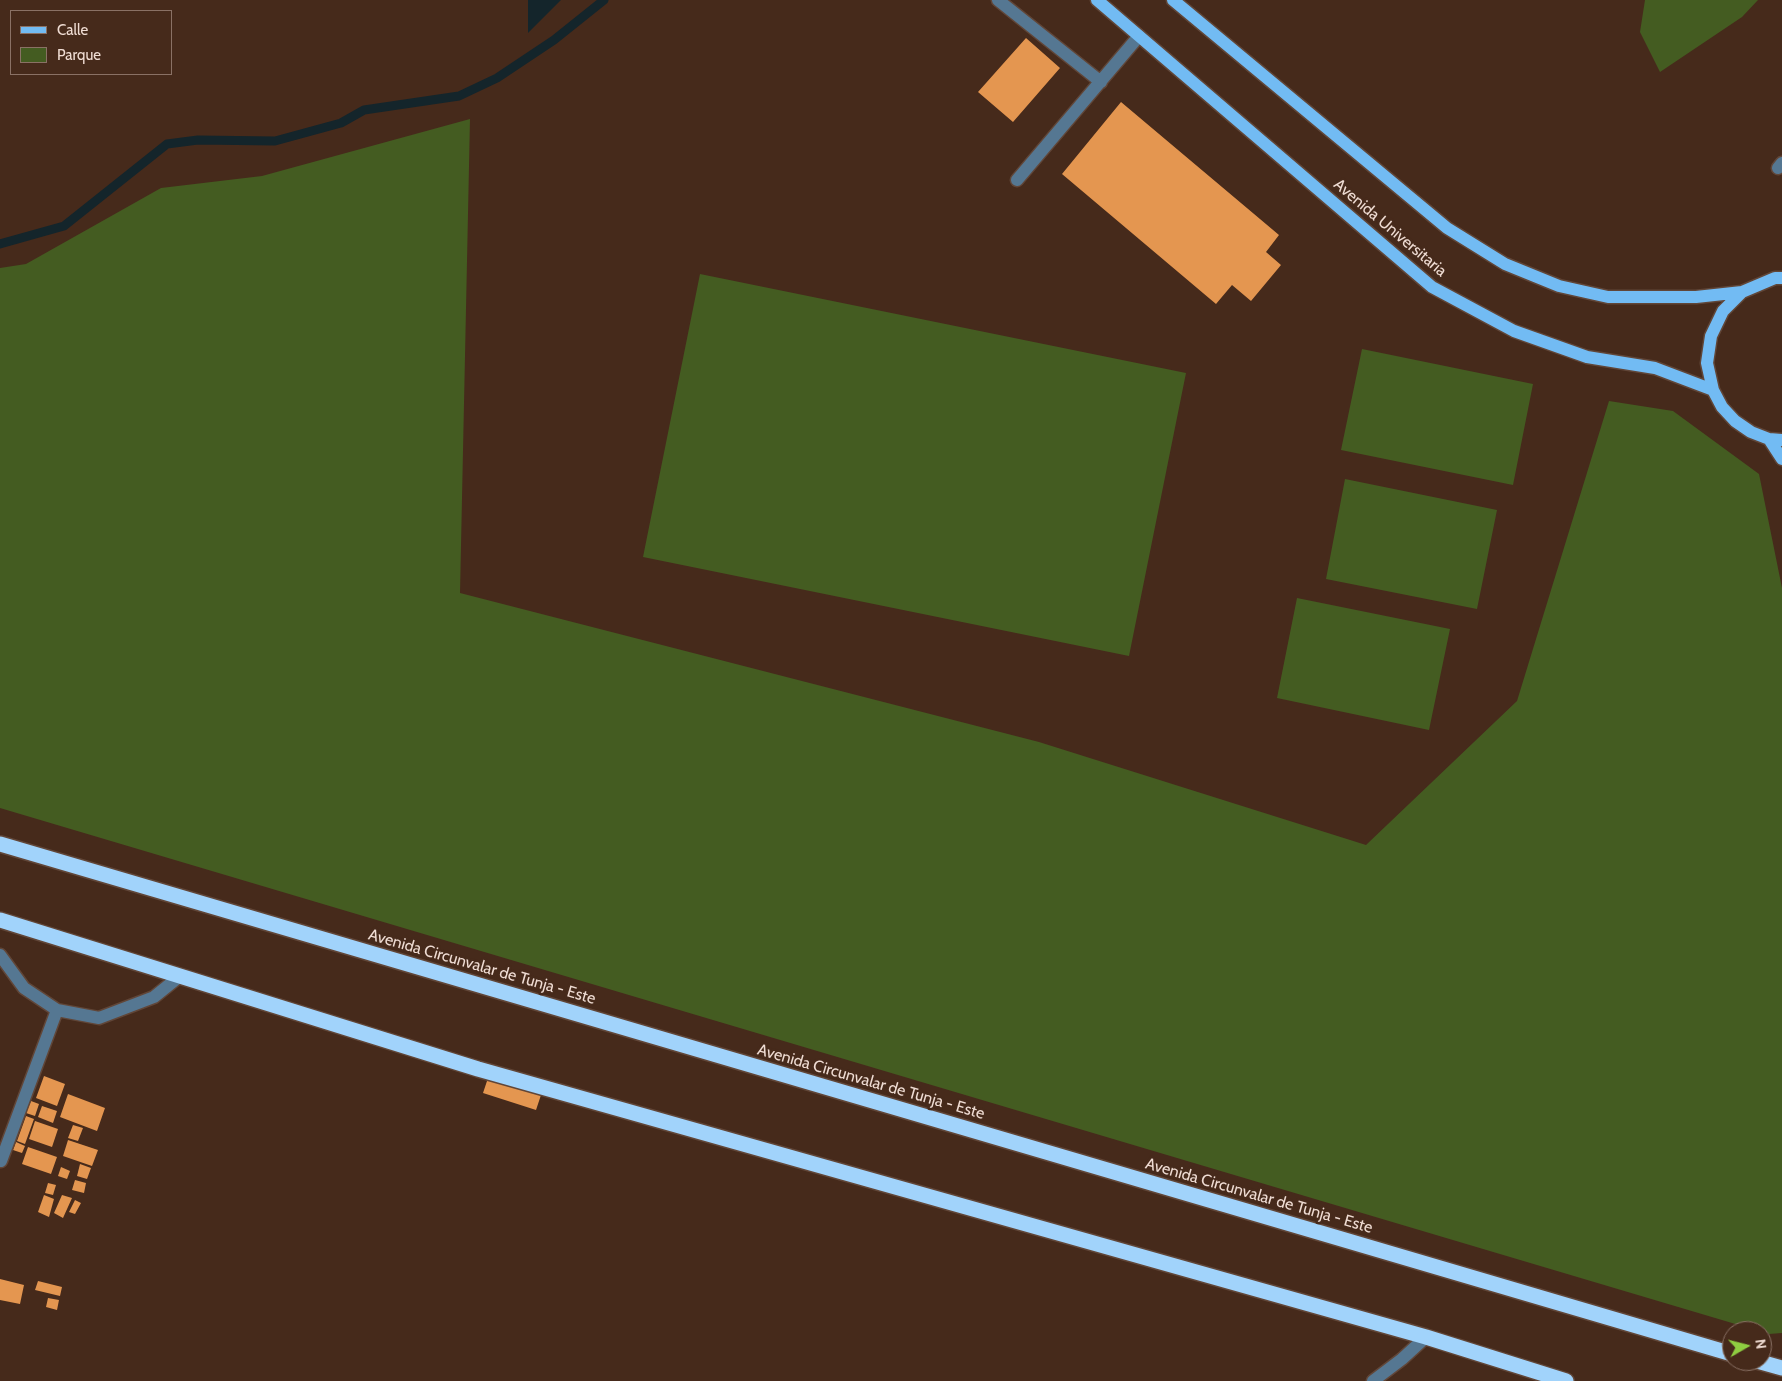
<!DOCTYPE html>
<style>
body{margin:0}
#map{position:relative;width:1782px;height:1381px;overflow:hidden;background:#462a1b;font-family:Cabin,sans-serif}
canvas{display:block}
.legend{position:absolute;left:10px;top:10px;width:162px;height:65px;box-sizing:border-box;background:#462a1b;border:1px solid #8a7165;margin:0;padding:6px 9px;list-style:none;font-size:15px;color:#efdcd3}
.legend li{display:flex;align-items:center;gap:10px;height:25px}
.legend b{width:25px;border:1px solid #8a7165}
.north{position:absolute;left:1722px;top:1321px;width:50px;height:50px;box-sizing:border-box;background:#462a1b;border:1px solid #8a7165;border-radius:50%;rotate:82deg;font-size:14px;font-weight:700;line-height:20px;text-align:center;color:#efdcd3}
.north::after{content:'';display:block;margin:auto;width:18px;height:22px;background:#8fcd41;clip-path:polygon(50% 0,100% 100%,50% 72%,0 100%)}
</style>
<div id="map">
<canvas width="1782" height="1381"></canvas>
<ul class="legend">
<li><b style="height:6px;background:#72bbf3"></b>Calle</li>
<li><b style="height:14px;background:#445c21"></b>Parque</li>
</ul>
<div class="north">N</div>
</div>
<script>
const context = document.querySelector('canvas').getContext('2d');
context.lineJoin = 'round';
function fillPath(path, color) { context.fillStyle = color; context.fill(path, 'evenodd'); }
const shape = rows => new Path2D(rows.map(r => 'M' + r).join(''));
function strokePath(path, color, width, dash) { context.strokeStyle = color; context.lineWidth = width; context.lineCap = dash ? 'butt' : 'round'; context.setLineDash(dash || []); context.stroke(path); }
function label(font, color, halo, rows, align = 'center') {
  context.font = font + ' Cabin,sans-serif'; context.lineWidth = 5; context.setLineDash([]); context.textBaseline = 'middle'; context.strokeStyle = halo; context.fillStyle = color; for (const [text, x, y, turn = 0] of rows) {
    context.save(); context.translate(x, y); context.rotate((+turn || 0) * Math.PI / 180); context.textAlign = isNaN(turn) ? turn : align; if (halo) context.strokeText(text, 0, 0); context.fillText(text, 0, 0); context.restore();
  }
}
const green = shape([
 [1645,0,1758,0,1742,17,1660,72,1640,32],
 [470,119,460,593,1039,742,1366,845,1517,701,1609,401,1673,411,1759,474,1782,588,1782,1333,1769,1334,0,808,0,268,26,264,161,188,262,176],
 [700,274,1186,373,1129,656,643,557],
 [1362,349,1533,384,1513,485,1341,450],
 [1345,479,1497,510,1477,609,1326,579],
 [1297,598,1450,629,1429,730,1277,698]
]);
const water = shape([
 [528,0,561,0,528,33]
]);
const stream = shape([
 [0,244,64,226,167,144,198,140,275,141,341,123,364,110,459,96,497,78,554,40,604,0]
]);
const building = shape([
 [1026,38,1060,68,1013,122,978,92],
 [1121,102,1279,235,1266,252,1281,265,1251,301,1232,285,1216,304,1062,174],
 [44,1076,65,1084,57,1106,36,1098],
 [488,1078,541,1095,536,1110,483,1093],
 [68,1094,105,1108,97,1131,60,1117],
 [31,1101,39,1104,35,1116,26,1113],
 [42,1106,57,1111,53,1123,38,1117],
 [26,1116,34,1119,25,1144,17,1141],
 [35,1121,58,1129,52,1147,29,1139],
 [73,1125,83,1128,78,1141,68,1138],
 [68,1140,98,1150,92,1166,63,1156],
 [16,1142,25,1146,22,1153,13,1150],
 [28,1147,57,1157,51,1174,22,1164],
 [80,1164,91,1168,87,1179,77,1176],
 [61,1167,70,1171,67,1179,58,1176],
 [75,1180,86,1183,84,1193,72,1190],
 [48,1183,56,1185,53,1195,45,1193],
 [44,1195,54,1199,49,1217,38,1212],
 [62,1195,72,1198,63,1218,54,1213],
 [75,1200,81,1203,75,1214,69,1212],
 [0,1279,24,1285,20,1304,0,1300],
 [38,1281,62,1287,60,1296,35,1290],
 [48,1298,59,1300,57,1310,46,1307]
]);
const minor = shape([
 [998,0,1101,82],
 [1778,168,1782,163],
 [1017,180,1139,36],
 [0,955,24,988,57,1010,99,1018,154,997,180,976],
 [1,1161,57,1010],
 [1373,1381,1402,1359,1426,1337]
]);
const major = shape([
 [1097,0,1432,287,1514,331,1587,357,1655,368,1713,390],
 [1173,0,1447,228,1505,264,1559,286,1608,297,1696,297,1742,292],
 [1782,278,1775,278,1742,292,1723,311,1711,336,1707,363,1713,390,1722,407,1735,421,1751,432,1769,439,1782,440],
 [1769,439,1782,459]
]);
const highway = shape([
 [0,844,1732,1354],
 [0,920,478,1069,1426,1337,1566,1381],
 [1757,1361,1782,1368]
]);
const streetNames = [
 ["Avenida Universitaria",1390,228,40],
 ["Avenida Circunvalar de Tunja - Este",482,967,16],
 ["Avenida Circunvalar de Tunja - Este",871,1082,16],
 ["Avenida Circunvalar de Tunja - Este",1259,1196,16]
];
fillPath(green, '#445c21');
fillPath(water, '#14252b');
strokePath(stream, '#14252b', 9);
fillPath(building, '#e49650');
strokePath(minor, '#614638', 15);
strokePath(major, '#614638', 15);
strokePath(highway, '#614638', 18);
strokePath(minor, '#557792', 12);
strokePath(major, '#72bbf3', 12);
strokePath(highway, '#a1d3fb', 15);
label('16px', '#efdcd3', '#462a1b', streetNames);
</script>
